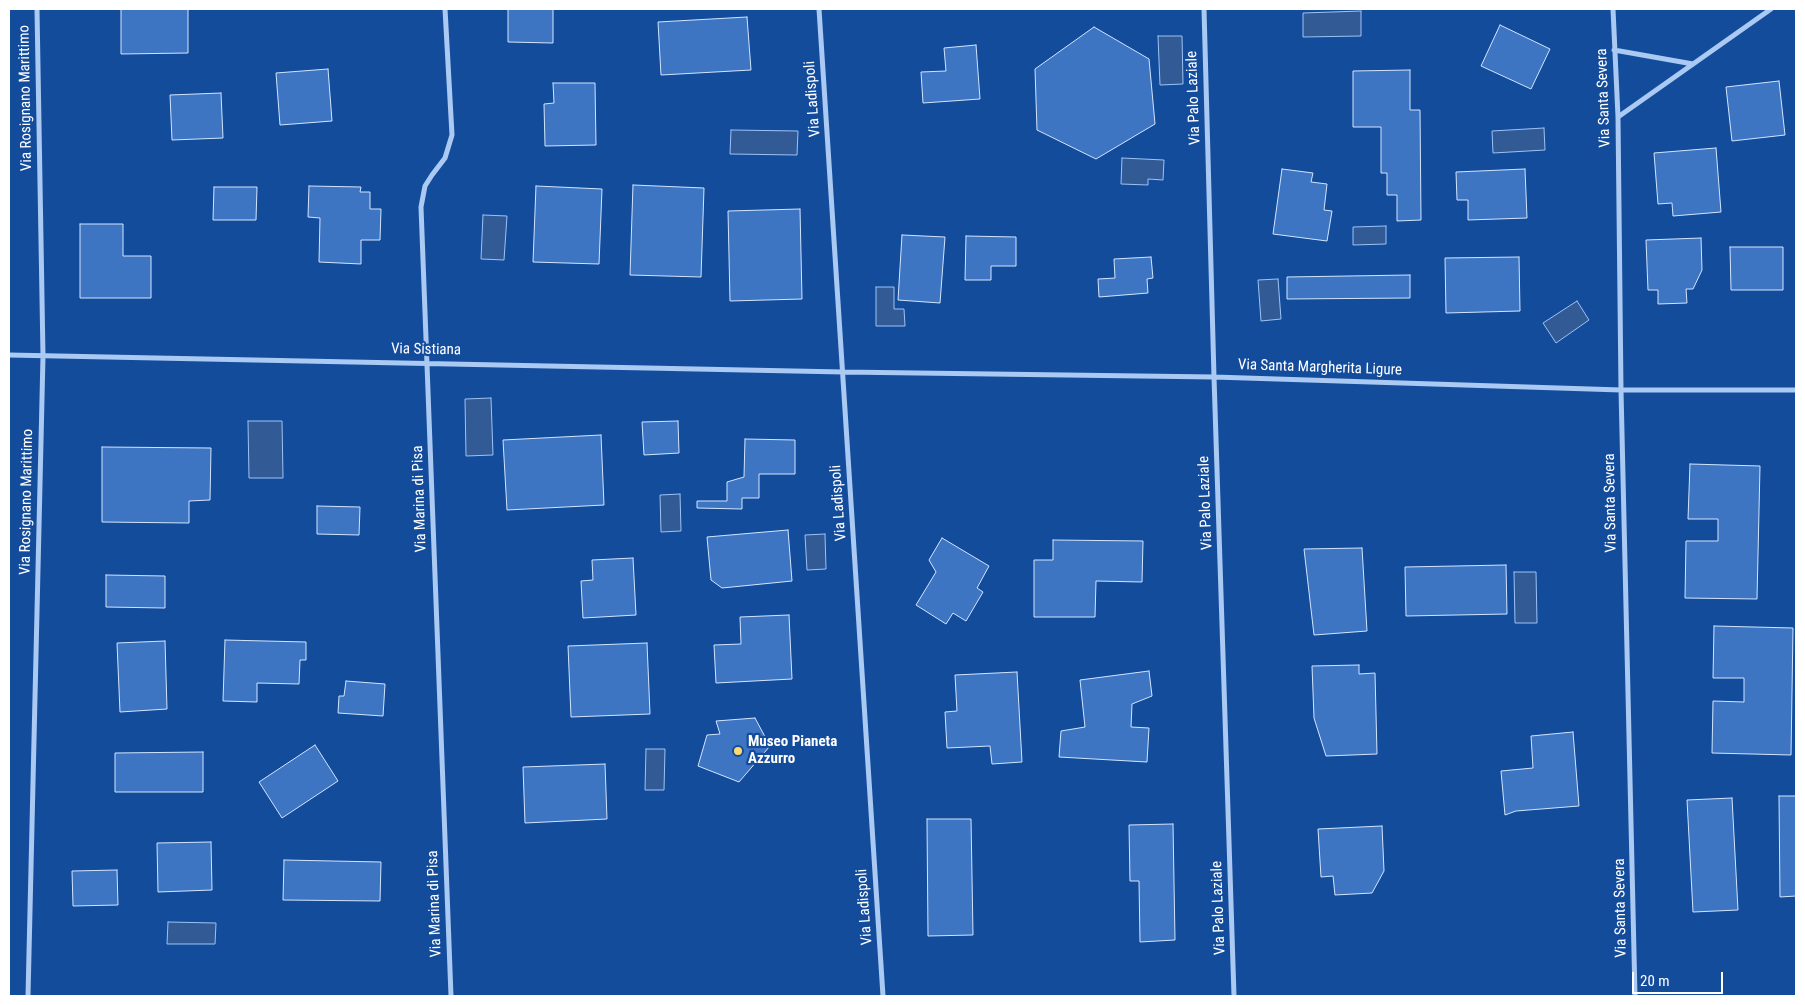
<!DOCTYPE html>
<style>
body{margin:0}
#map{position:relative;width:1805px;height:1005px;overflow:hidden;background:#144c9c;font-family:"Roboto Condensed",sans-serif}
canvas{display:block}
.frame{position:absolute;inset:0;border:10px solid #fff;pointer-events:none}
.scale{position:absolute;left:1632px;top:972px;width:91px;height:22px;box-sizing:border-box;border:2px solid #fff;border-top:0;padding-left:6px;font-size:15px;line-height:18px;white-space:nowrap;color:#fff;-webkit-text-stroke:4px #144c9c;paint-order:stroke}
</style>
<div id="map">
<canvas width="1805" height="1005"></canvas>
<div class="frame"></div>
<div class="scale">20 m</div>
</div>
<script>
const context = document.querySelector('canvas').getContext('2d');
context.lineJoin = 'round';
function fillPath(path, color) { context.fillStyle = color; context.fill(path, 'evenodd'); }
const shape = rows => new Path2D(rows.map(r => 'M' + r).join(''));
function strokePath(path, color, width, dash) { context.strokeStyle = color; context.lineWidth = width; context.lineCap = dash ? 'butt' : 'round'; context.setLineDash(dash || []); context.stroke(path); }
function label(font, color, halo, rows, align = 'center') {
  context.font = font + ' "Roboto Condensed",sans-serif'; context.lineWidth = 4.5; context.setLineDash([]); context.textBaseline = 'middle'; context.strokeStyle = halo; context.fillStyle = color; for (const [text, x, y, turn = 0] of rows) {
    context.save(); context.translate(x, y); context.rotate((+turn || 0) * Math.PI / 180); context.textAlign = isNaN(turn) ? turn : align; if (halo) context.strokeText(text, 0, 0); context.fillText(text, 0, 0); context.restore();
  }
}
const water = shape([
 [1361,11,1361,36,1303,37,1303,13,1361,11],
 [1158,36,1182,36,1183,84,1160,85,1158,36],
 [1544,128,1545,150,1493,153,1492,131,1544,128],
 [731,130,798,131,797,155,730,154,731,130],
 [1122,158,1164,160,1163,180,1148,179,1148,185,1121,184,1122,158],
 [483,215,507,216,504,260,481,259,483,215],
 [1386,226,1386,244,1353,245,1353,227,1386,226],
 [1278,279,1281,319,1261,321,1258,280,1278,279],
 [876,287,894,287,894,309,904,309,905,326,876,326,876,287],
 [1577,301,1589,320,1556,343,1543,323,1577,301],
 [491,398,493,455,466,456,465,399,491,398],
 [248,421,282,421,283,478,249,478,248,421],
 [680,494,681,531,661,532,660,495,680,494],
 [825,534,826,569,807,570,805,535,825,534],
 [1514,572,1536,572,1537,623,1515,623,1514,572],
 [646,749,665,749,664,790,645,790,646,749],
 [168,922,216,923,215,944,167,944,168,922]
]);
const building = shape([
 [121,9,188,9,188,53,121,54,121,9],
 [508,9,553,9,553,43,508,42,508,9],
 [747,17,751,70,661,75,658,22,747,17],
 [1500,25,1550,49,1531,89,1481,66,1500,25],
 [1094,27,1149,59,1155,124,1096,159,1037,130,1035,69,1094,27],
 [976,45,980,99,923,103,921,72,946,71,944,48,976,45],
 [328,69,332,121,280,125,276,73,328,69],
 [1410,70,1410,110,1420,110,1421,220,1397,221,1397,195,1387,195,1387,173,1381,173,1381,127,1353,127,1353,71,1410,70],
 [1779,81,1785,135,1732,141,1726,87,1779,81],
 [553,83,595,83,596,145,545,146,544,104,554,103,553,83],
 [221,93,223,138,172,140,170,95,221,93],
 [1716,148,1721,212,1673,216,1672,203,1658,204,1654,153,1716,148],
 [1282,169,1313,173,1311,182,1327,184,1324,210,1332,211,1327,241,1273,234,1282,169],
 [1525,169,1527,218,1468,220,1468,200,1457,200,1456,172,1525,169],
 [633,185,704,188,701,277,630,275,633,185],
 [309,186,361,187,360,192,370,192,370,209,381,209,380,240,361,240,361,264,319,262,320,218,308,217,309,186],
 [536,186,602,189,599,264,533,262,536,186],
 [214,187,257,187,256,220,213,220,214,187],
 [800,209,802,299,730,301,728,211,800,209],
 [80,224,123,224,123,256,151,256,151,298,80,298,80,224],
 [902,235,945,237,940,303,898,300,902,235],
 [966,236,1016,237,1016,266,991,266,991,280,965,280,966,236],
 [1701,238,1702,270,1693,289,1686,289,1687,303,1658,304,1658,290,1648,290,1646,240,1701,238],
 [1730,247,1783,247,1783,290,1731,290,1730,247],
 [1151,257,1153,278,1147,279,1148,293,1099,297,1098,279,1115,278,1114,259,1151,257],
 [1519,257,1520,311,1446,313,1445,258,1519,257],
 [1410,275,1410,298,1287,299,1287,277,1410,275],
 [678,421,679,453,644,455,642,422,678,421],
 [601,435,604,505,507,510,503,440,601,435],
 [745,439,795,440,795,474,759,474,759,498,742,498,742,509,697,508,697,501,727,501,727,482,744,477,745,439],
 [102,447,211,448,210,500,189,501,189,523,102,522,102,447],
 [1690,464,1760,466,1757,599,1685,598,1686,541,1718,541,1718,519,1688,519,1690,464],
 [317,506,360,507,359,535,317,534,317,506],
 [788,530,792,581,722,588,711,580,707,537,788,530],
 [942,538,989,566,977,588,983,592,966,621,953,613,946,624,916,605,936,572,929,560,942,538],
 [1053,540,1143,541,1142,582,1096,581,1095,617,1034,617,1034,560,1053,560,1053,540],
 [1362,548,1367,631,1314,635,1304,549,1362,548],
 [633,558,636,615,583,618,581,581,593,580,592,560,633,558],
 [1506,565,1507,614,1406,616,1405,567,1506,565],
 [106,575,165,576,165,608,106,607,106,575],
 [789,615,792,679,716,683,714,645,741,644,740,617,789,615],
 [1714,626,1793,628,1791,755,1712,753,1713,701,1744,702,1744,678,1713,678,1714,626],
 [225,640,306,642,306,660,300,660,299,684,257,683,257,702,223,701,225,640],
 [165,641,167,709,120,712,117,643,165,641],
 [647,643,650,714,571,717,568,646,647,643],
 [1359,665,1359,674,1375,673,1377,754,1326,756,1314,718,1312,666,1359,665],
 [1149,671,1152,696,1132,704,1131,727,1149,728,1147,762,1059,757,1061,731,1085,727,1080,680,1149,671],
 [1017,672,1022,762,992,764,990,746,947,748,945,712,957,711,955,675,1017,672],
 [346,681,385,684,383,716,338,713,339,696,344,696,346,681],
 [755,718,770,746,739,782,698,766,707,735,720,734,716,721,755,718],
 [1573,732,1579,806,1516,811,1505,815,1501,771,1533,768,1531,736,1573,732],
 [315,745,338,781,282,818,259,782,315,745],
 [203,752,203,792,115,792,115,753,203,752],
 [605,764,607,819,525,823,523,767,605,764],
 [1779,796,1796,796,1796,896,1780,897,1779,796],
 [1732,798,1738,910,1693,912,1687,800,1732,798],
 [927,819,971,819,973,935,928,936,927,819],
 [1173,824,1175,940,1140,942,1139,881,1130,881,1129,825,1173,824],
 [1382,826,1384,871,1372,893,1335,895,1333,876,1321,877,1318,829,1382,826],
 [211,842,212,890,158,892,157,843,211,842],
 [284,860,381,862,380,901,283,900,284,860],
 [117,870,118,905,73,906,72,871,117,870]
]);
const street = shape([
 [445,9,452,135,445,158,432,175,425,186,421,207,451,996],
 [819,9,883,996],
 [1204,9,1214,377,1234,996],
 [1613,9,1618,117,1621,390,1635,996],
 [1614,50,1693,64],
 [1618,117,1771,9],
 [9,355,843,372,1214,377,1621,390,1796,390],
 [28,996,43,356,37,9]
]);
const markers = [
 [738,751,5,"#ffd96d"]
];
const streetNames = [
 ["Via Rosignano Marittimo",26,98,-91],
 ["Via Palo Laziale",1194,98,-92],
 ["Via Santa Severa",1604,98,-92],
 ["Via Ladispoli",813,99,-94],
 ["Via Sistiana",426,350,1],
 ["Via Santa Margherita Ligure",1320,368,2],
 ["Via Marina di Pisa",420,499,-92],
 ["Via Rosignano Marittimo",27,502,-89],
 ["Via Ladispoli",839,503,-94],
 ["Via Palo Laziale",1206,503,-92],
 ["Via Santa Severa",1611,503,-91],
 ["Via Marina di Pisa",435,904,-92],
 ["Via Ladispoli",865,907,-94],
 ["Via Palo Laziale",1219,908,-92],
 ["Via Santa Severa",1621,908,-91]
];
const poiNames = [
 ["Museo Pianeta",748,742],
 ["Azzurro",748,759]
];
fillPath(water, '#325a95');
strokePath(water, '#9cc3f6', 1);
fillPath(building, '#3d75c3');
strokePath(building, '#d2e5fd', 1);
strokePath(street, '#aac9f3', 5);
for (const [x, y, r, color] of markers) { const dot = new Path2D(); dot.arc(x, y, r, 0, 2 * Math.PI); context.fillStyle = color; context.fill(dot); strokePath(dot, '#144c9c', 2); }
label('15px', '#fff', '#144c9c', streetNames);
label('bold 15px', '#fff', '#144c9c', poiNames, 'left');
</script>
